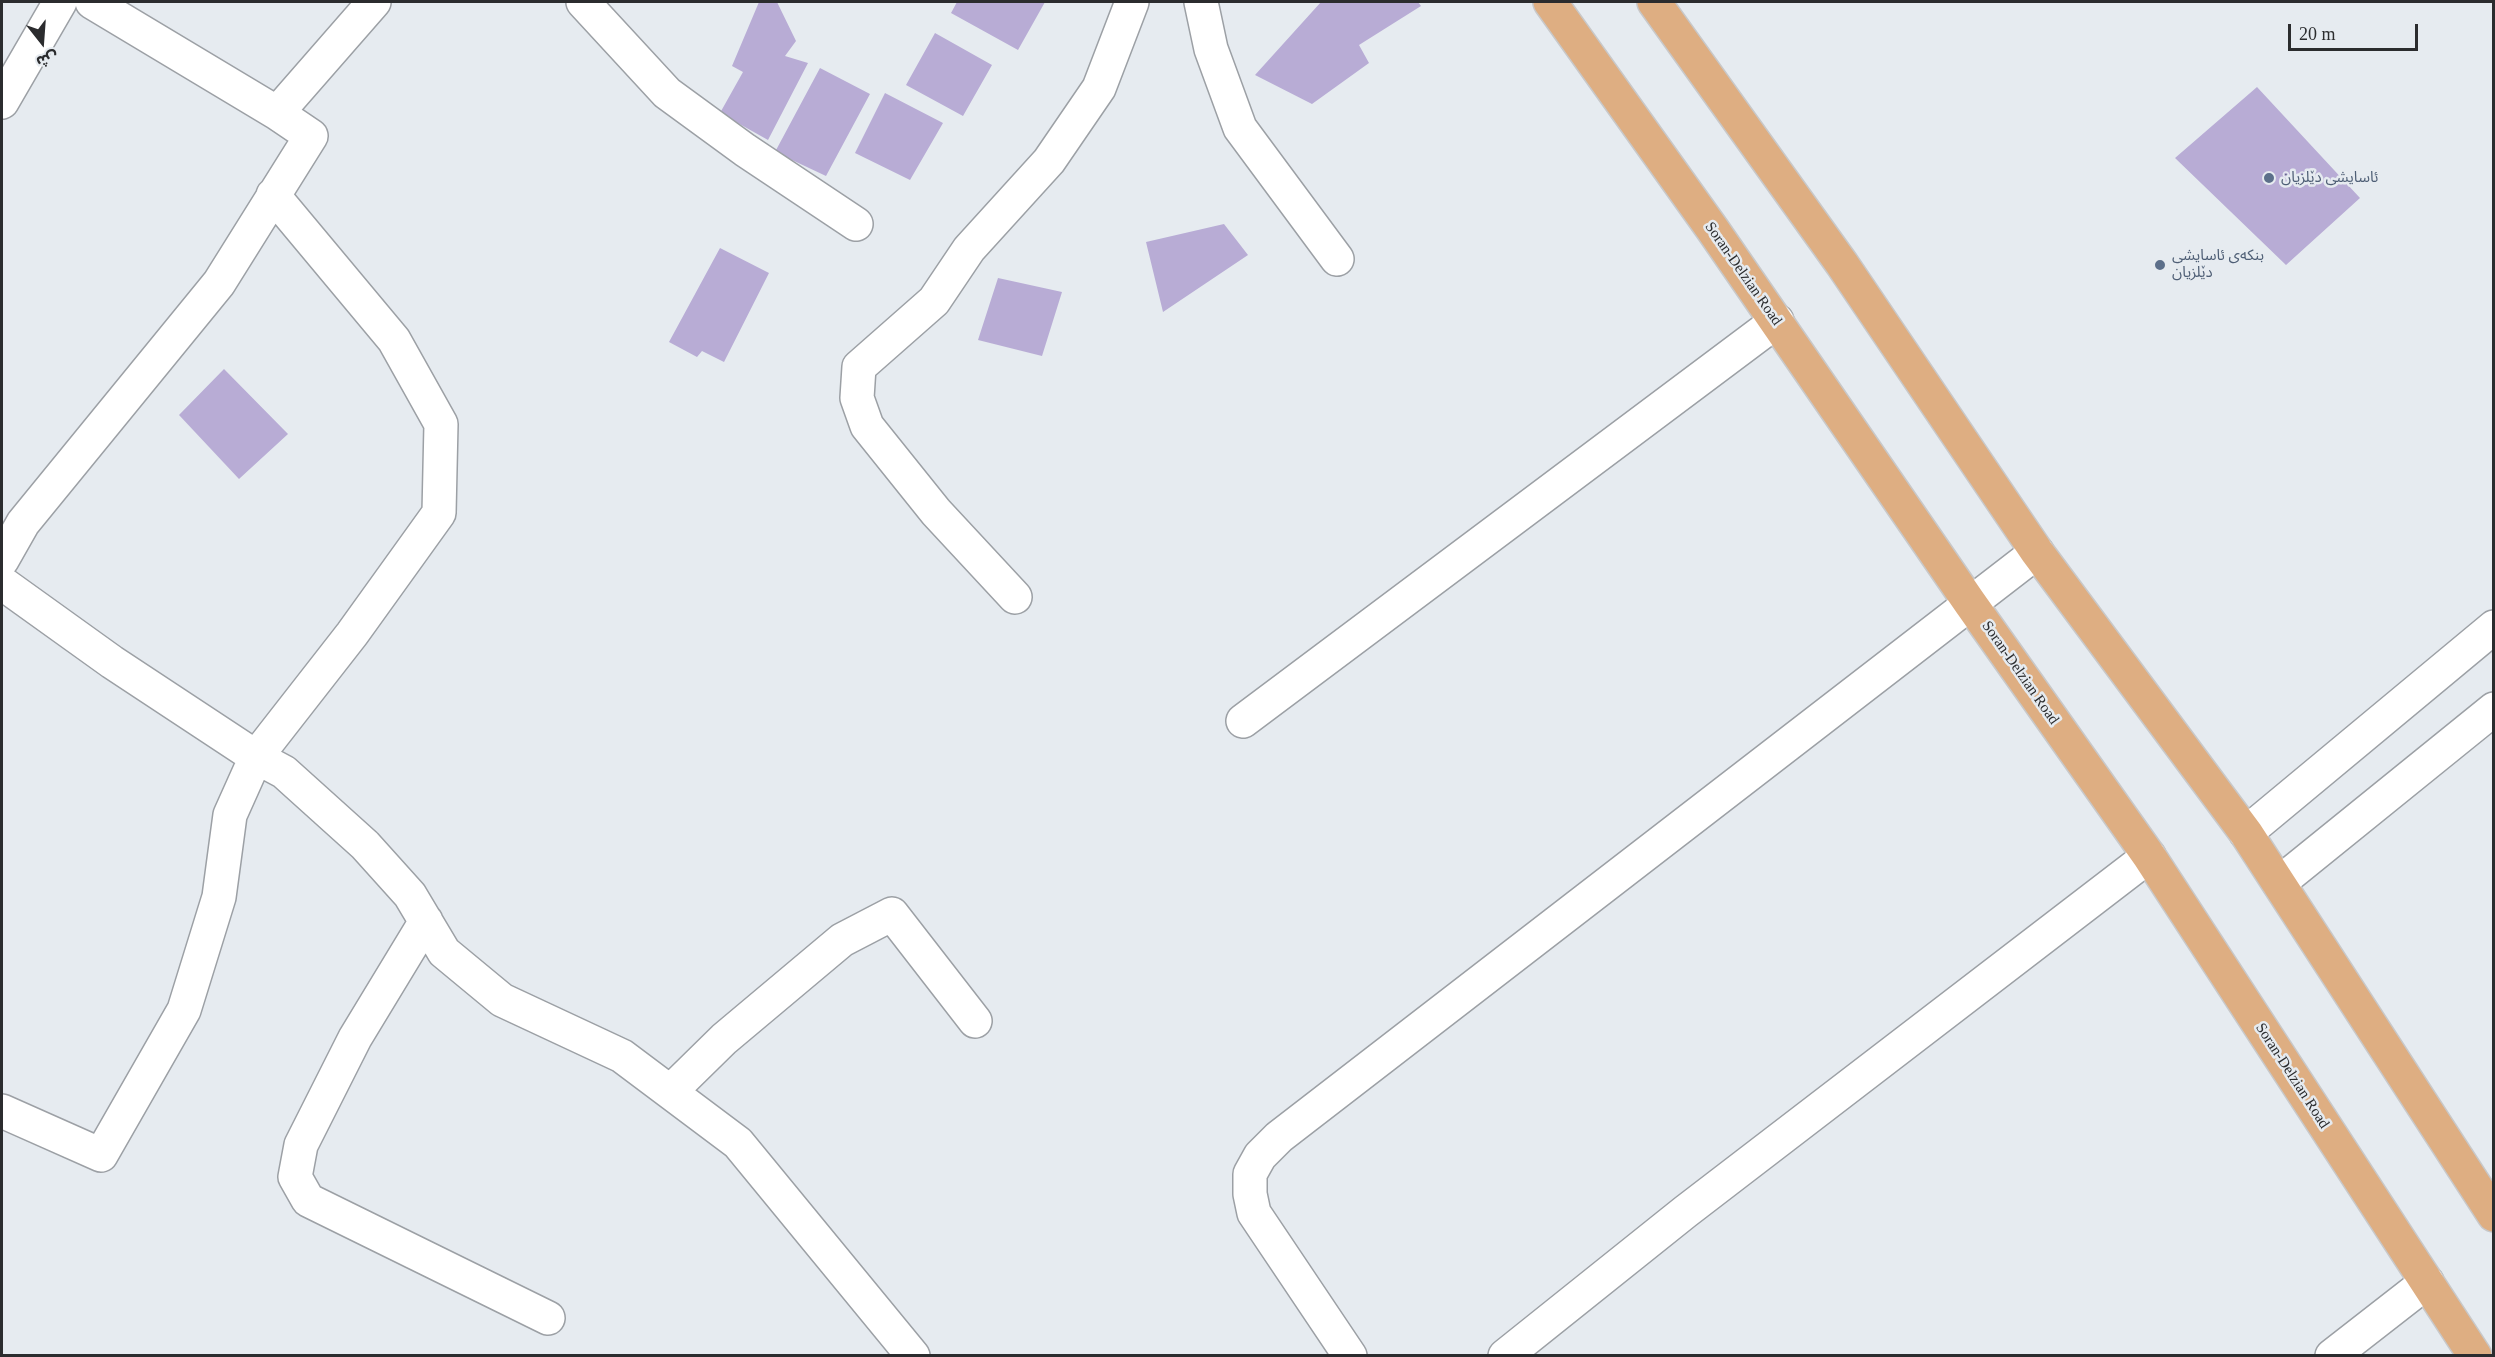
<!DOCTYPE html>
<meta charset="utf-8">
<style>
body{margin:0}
#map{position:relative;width:2495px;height:1357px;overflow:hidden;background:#e6ebf0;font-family:"Times New Roman","Noto Sans Arabic",serif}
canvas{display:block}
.frame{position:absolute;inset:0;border:3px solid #2b2c2e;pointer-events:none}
.north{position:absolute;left:12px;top:12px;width:60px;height:60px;-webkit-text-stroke:4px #e6ebf0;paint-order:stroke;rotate:163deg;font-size:16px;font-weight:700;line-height:24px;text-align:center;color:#2b2c2e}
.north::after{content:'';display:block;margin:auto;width:21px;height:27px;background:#2b2c2e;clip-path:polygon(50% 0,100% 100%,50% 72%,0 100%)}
.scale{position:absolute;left:2288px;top:24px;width:130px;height:27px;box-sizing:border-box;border:3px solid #2b2c2e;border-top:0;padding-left:8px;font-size:18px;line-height:21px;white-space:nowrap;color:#2b2c2e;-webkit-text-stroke:4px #e6ebf0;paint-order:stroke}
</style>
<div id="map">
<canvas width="2495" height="1357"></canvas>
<div class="frame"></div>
<div class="north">ش</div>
<div class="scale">20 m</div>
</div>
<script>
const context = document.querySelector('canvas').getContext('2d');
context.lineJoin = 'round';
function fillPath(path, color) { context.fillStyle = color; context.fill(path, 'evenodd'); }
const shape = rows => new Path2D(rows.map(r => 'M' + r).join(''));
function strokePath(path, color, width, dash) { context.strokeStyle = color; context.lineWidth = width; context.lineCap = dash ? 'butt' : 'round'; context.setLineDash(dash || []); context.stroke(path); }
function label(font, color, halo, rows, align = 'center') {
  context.font = font + ' "Times New Roman","Noto Sans Arabic",serif'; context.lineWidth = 5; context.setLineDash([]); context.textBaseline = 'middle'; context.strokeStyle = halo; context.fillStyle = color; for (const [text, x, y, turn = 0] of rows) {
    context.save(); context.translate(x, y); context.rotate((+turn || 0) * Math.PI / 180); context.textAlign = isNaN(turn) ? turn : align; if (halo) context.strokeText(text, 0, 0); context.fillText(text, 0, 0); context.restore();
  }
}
const building = shape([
 [759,2,777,2,796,41,785,56,808,63,768,140,720,113,743,72,732,66],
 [957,2,1045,2,1018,50,951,13],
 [1321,2,1418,2,1421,6,1359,45,1369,63,1312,104,1255,75],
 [935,33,992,65,963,116,906,85],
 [820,68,870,94,826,176,775,152],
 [2257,87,2360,198,2286,265,2175,158],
 [885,93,943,123,910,180,855,153],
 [1224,224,1248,255,1163,312,1146,242],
 [720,248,769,273,724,362,702,351,697,357,669,342],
 [998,278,1062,292,1042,356,978,340],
 [224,369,288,434,239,479,179,415]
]);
const minor = shape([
 [583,2,667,93,745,150,856,224],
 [1201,2,1211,49,1240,128,1337,259],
 [2,102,60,2],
 [277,113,374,2],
 [2,560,23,523,219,283,311,136,277,113,92,2],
 [2,583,112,662,256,757,284,772,365,845,410,895,444,952,502,1000,622,1056,738,1143,913,1356],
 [1015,597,936,512,867,426,857,398,859,367,934,301,969,249,1049,161,1099,88,1132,2],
 [1243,721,1777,321],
 [2246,833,2494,627],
 [2279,883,2494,709],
 [426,921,355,1038,301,1145,295,1177,308,1200,548,1318],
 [670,1092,724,1039,842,940,892,914,975,1021],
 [2,1111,101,1155,184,1010,219,897,230,815,256,757,352,634,439,513,441,424,394,340,273,195],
 [1350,1356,1254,1213,1250,1194,1250,1174,1260,1156,1279,1137,2037,552],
 [1505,1356,1685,1212,2149,856],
 [2332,1356,2427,1282]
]);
const primary = shape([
 [1550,2,1713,230,1970,603,2149,856,2475,1356],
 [1654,2,1842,264,2037,552,2246,833,2494,1215]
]);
const markers = [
 [2269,178,6,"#5c6f8a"],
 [2160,265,6,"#5c6f8a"]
];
const serviceNames = [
 ["ئاسایشی دێلزیان",2281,178],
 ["بنکەی ئاسایشی",2172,256],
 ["دێلزیان",2172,273]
];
const streetNames = [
 ["Soran-Delzian Road",1743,274,55],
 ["Soran-Delzian Road",2020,673,55],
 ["Soran-Delzian Road",2292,1076,57]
];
fillPath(building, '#b8acd5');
strokePath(minor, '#9ca0a5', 36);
strokePath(primary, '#c8c8c9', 36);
strokePath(minor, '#fff', 33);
strokePath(primary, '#deae82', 33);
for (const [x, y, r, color] of markers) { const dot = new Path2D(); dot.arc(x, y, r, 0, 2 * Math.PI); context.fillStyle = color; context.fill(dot); strokePath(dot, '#e6ebf0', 2); }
label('15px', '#4e5e75', '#e6ebf0', serviceNames, 'left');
label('15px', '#2b2c2e', '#e6ebf0', streetNames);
</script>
